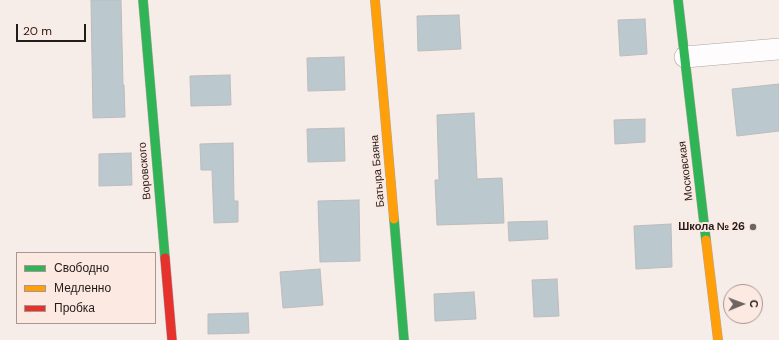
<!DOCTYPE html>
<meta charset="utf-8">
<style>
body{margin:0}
#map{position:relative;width:779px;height:340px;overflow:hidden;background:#f6ece8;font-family:"DM Sans",sans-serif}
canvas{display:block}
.legend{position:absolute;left:16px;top:252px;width:140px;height:72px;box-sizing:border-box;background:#fce9e2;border:1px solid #a59792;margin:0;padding:5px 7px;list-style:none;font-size:12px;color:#231c1a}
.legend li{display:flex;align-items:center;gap:8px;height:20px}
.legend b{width:20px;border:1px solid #a59792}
.north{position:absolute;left:723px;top:284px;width:40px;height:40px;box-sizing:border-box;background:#fce9e2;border:1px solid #a59792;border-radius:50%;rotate:89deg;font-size:11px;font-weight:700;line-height:16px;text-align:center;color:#231c1a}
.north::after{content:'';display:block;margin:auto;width:14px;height:18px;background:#6d6562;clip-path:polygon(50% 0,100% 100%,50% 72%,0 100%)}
.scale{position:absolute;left:16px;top:24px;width:70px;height:18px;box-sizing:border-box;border:2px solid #231c1a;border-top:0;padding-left:5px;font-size:12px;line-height:14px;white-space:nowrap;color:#231c1a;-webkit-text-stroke:3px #fce9e2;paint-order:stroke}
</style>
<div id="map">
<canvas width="779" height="340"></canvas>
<ul class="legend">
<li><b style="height:5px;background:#30b455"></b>Свободно</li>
<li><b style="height:5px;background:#ff9f0a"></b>Медленно</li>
<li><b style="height:5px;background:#e5322d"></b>Пробка</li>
</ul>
<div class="north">С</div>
<div class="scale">20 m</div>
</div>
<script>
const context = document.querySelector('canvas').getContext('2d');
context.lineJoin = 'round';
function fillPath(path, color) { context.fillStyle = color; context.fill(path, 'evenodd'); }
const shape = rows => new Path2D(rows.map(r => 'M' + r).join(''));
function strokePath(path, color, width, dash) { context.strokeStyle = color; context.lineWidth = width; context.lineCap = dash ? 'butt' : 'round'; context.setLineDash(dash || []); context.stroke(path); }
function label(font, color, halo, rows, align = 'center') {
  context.font = font + ' "DM Sans",sans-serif'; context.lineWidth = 4; context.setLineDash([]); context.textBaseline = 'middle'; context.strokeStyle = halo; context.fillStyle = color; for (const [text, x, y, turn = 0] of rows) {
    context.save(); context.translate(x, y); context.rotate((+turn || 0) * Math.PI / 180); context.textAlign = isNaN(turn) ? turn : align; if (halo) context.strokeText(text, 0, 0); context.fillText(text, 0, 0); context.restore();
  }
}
const building = shape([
 [91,0,121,0,123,85,124,85,125,117,93,118,91,0],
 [459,15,461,49,418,51,417,16,459,15],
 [645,19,647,54,620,56,618,20,645,19],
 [344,57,345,90,308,91,307,58,344,57],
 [230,75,231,105,191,106,190,76,230,75],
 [779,84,779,131,737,136,732,89,779,84],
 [474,113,477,179,502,178,504,223,437,225,435,180,439,180,437,115,474,113],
 [645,119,645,142,615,144,614,120,645,119],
 [344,128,345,161,308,162,307,129,344,128],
 [233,143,234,201,238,201,238,222,214,223,212,170,201,170,200,144,233,143],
 [131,153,132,185,99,186,99,154,131,153],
 [359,200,360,261,320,262,318,201,359,200],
 [547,221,548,239,509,241,508,222,547,221],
 [671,224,672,267,636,269,634,226,671,224],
 [320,269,323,305,283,308,280,272,320,269],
 [557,279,559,316,534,317,532,280,557,279],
 [474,292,476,319,435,321,434,294,474,292],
 [248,313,249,333,208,334,208,314,248,313]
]);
const street = shape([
 [685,57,779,49]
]);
const fast = shape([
 [143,0,165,258],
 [678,0,706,240],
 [394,219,404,340]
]);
const slow = shape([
 [375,0,394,219],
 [706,240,718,340]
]);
const jam = shape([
 [165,258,172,340]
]);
const markers = [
 [753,227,4,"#6d6562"]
];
const streetNames = [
 ["Воровского",145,171,-95],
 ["Батыра Баяна",378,171,-95],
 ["Московская",686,171,-97]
];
const poiNames = [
 ["Школа № 26",745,227]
];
fillPath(building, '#bbc8ce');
strokePath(building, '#bdbcbd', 1);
strokePath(street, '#afa7a4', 22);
strokePath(fast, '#afa7a4', 10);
strokePath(slow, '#afa7a4', 10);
strokePath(jam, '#afa7a4', 10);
strokePath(street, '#fefcfc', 21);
strokePath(fast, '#30b455', 9);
strokePath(slow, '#ff9f0a', 9);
strokePath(jam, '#e5322d', 9);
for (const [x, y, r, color] of markers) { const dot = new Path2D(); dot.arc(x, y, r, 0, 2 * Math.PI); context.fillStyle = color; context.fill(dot); strokePath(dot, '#fce9e2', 1.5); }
label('11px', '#231c1a', '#fce9e2', streetNames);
label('bold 11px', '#231c1a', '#fce9e2', poiNames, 'right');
</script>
